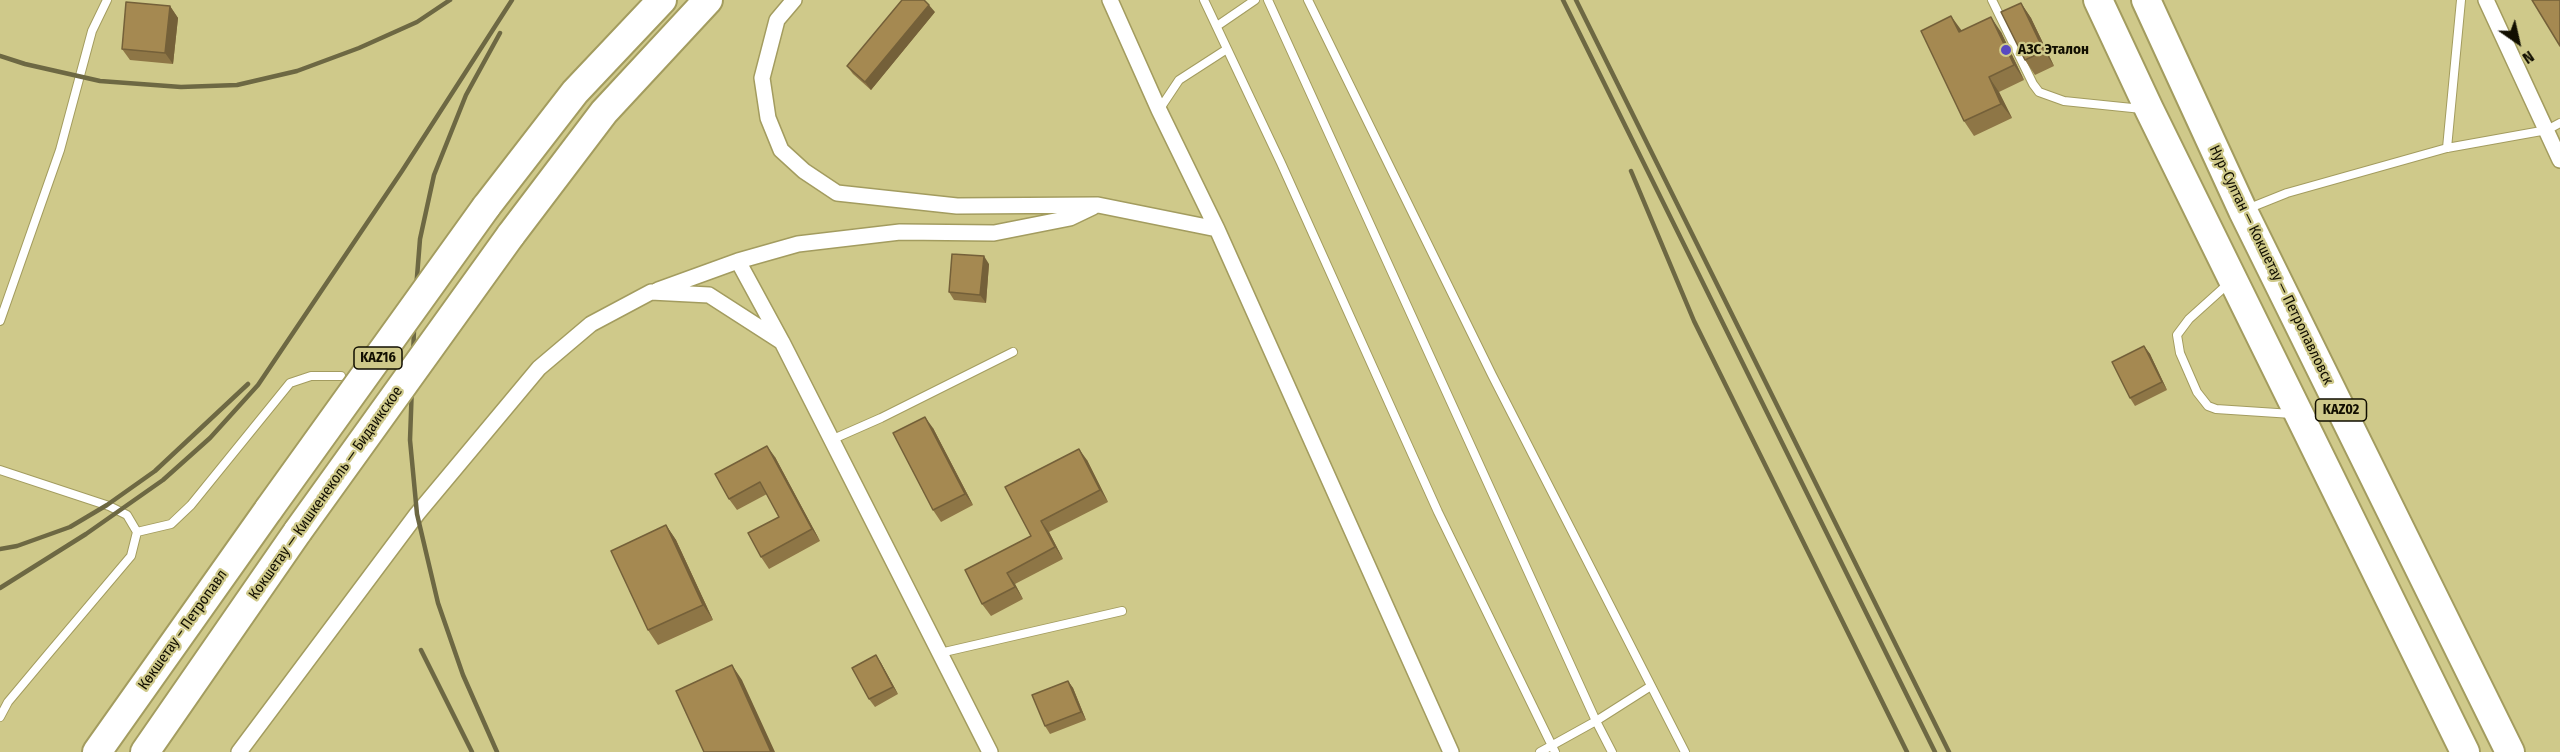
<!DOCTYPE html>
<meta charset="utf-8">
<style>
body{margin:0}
#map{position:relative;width:2560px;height:752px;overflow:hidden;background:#cfc98a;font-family:"Fira Sans Condensed",sans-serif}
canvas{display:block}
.north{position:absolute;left:2488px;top:12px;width:60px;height:60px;-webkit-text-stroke:4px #cfc98a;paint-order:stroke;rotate:146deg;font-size:16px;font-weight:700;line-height:24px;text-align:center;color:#110e00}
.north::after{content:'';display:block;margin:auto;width:21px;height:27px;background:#110e00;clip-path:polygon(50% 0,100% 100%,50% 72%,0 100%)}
</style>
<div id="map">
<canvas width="2560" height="752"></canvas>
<div class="north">N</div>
</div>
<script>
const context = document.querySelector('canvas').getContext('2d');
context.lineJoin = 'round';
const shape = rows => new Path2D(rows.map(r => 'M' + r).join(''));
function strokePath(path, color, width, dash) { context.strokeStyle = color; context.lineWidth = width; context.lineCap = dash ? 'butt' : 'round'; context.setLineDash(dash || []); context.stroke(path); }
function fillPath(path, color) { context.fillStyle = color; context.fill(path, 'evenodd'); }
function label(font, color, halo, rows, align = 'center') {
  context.font = font + ' "Fira Sans Condensed",sans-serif'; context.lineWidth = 4.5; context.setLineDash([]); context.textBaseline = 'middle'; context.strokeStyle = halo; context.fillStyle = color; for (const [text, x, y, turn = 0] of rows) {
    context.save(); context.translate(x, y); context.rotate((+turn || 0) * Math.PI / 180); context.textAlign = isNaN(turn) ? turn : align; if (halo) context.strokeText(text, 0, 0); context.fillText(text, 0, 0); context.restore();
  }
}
const lane = shape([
 [1204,0,1281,163,1438,512,1555,752],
 [1268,0,1596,721,1612,752],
 [1308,0,1492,375,1685,752],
 [1992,0,2033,84,2039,92,2064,101,2142,109],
 [1217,26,1255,0],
 [1159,110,1179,80,1227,49],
 [2447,148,2461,0],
 [2247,209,2287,193,2447,148,2547,130,2560,123],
 [2229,283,2189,319,2177,335,2180,353,2197,392,2208,406,2216,409,2292,414],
 [0,321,60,150,92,31,107,0],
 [831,440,881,418,1013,352],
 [0,470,109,506,127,515,137,532,131,556,49,653,8,702,0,717],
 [137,532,171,524,191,505,290,383,311,376,341,376],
 [940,653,1122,611],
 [1540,752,1596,721,1651,686]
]);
const street = shape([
 [794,0,777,20,762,78,768,118,781,150,804,171,837,193,957,206,1098,205,1217,229],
 [1110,0,1159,110,1217,229,1451,752],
 [2486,0,2560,160],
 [738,261,782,342,990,752],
 [658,290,738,261,798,244,900,232,994,233,1070,218,1093,207],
 [239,752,417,514,539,368,591,324,651,292,709,295,782,342]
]);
const highway = shape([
 [2098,0,2149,109,2465,752],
 [2146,0,2243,211,2510,752],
 [486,207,575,92,662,0],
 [510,236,604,112,708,0],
 [97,752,269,509],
 [145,752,298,531]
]);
const rail = shape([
 [1563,0,1935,752],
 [1576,0,1949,752],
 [0,56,25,64,100,81,181,87,237,85,297,71,359,48,417,22,450,0],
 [1631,171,1694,321,1907,752],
 [0,549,17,546,70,527,107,505,155,471,248,384],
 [0,588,86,534,163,480,210,438,258,385,402,171,512,0],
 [421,650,472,752],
 [497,752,463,675,438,603,417,514,410,440,415,302,420,239,434,175,466,95,500,33]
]);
const highwayBridge = shape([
 [269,509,486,207],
 [298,531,510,236]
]);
const wall = shape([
 [2021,3,2031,18,2054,66,2035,75,2025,60],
 [170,6,178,18,173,64,130,60,122,49],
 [935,12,871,90,853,74,847,66],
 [1962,31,2001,32,2024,80,1999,92,2012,118,1974,136,1964,121],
 [989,264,986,303,954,300,949,292],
 [2144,346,2150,354,2167,390,2135,406,2130,398],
 [933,428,973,505,941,522,933,510],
 [775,457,820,541,769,569,761,557,779,517,767,494,737,510,729,499],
 [1087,460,1108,502,1049,532,1063,559,1015,584,1023,599,991,616,982,604,1031,536],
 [666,525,676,540,713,620,658,645,648,630],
 [876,655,881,663,898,694,875,707,869,699],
 [1068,681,1073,688,1086,720,1050,734,1045,726]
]);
const shadedWall = shape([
 [2021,3,2031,18,2054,66,2044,51],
 [929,5,935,12,871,90,865,82],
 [170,6,178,18,173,64,165,53],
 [1951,16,1962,31,1959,32],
 [1991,17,2001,32,2024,80,2014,65],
 [1989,77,1999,92,2012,118,2001,104],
 [984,256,989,264,986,303,980,295],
 [2144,346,2150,354,2167,390,2162,382],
 [925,417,933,428,973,505,965,494],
 [767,446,775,457,820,541,812,529],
 [1079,449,1087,460,1108,502,1100,490],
 [1041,521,1049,532,1063,559,1055,547],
 [666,525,676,540,713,620,703,605],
 [1007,573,1015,584,1023,599,1015,587],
 [876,655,881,663,898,694,893,687],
 [732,665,742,680,775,752,771,752],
 [1068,681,1073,688,1086,720,1081,712]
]);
const building = shape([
 [902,0,924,0,929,5,865,82,847,66,902,0],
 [2532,0,2560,0,2560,46,2532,0],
 [126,2,170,6,165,53,122,49,126,2],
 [2021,3,2044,51,2025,60,2001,12,2021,3],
 [1951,16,1959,32,1991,17,2014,65,1989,77,2001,104,1964,121,1921,31,1951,16],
 [952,254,984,256,980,295,949,292,952,254],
 [2144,346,2162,382,2130,398,2112,362,2144,346],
 [925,417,965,494,933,510,893,433,925,417],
 [767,446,812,529,761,557,748,533,779,517,760,482,729,499,715,474,767,446],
 [1079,449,1100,490,1041,521,1055,547,1007,573,1015,587,982,604,965,570,1031,536,1005,487,1079,449],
 [666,525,703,605,648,630,611,551,666,525],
 [876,655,893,687,869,699,852,668,876,655],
 [732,665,771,752,704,752,676,691,732,665],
 [1068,681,1081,712,1045,726,1032,695,1068,681]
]);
const markers = [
 [2006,50,6,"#5849c1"]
];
const shields = [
 [378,358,48],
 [2341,410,51]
];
const shieldNames = [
 ["KAZ16",378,358],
 ["KАZ02",2341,410]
];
const poiNames = [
 ["АЗС Эталон",2018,50]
];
const streetNames = [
 ["Нур-Султан — Кокшетау — Петропавловск",2271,265,64],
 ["Кокшетау — Кишкенеколь — Бидаикское",326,493,-55],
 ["Көкшетау – Петропавл",183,630,-55]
];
strokePath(lane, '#a39c5f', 10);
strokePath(street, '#a39c5f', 18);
strokePath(highway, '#a39c5f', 32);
strokePath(lane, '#fff', 8);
strokePath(street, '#fff', 15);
strokePath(highway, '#fff', 28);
strokePath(rail, '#6d6843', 4.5);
strokePath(highwayBridge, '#a39c5f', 32, []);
strokePath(highwayBridge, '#fff', 28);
fillPath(wall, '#8e7646');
fillPath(shadedWall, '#746039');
fillPath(building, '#a58951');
strokePath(building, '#746039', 1.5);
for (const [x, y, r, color] of markers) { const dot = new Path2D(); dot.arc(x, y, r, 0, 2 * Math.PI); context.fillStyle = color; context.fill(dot); strokePath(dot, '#cfc98a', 2); }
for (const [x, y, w] of shields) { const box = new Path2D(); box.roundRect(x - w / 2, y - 11, w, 22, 4.5); context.fillStyle = '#cfc98a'; context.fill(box); strokePath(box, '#110e00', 1.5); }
label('bold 14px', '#110e00', null, shieldNames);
label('bold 15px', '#110e00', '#cfc98a', poiNames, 'left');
label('15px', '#110e00', '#cfc98a', streetNames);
</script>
